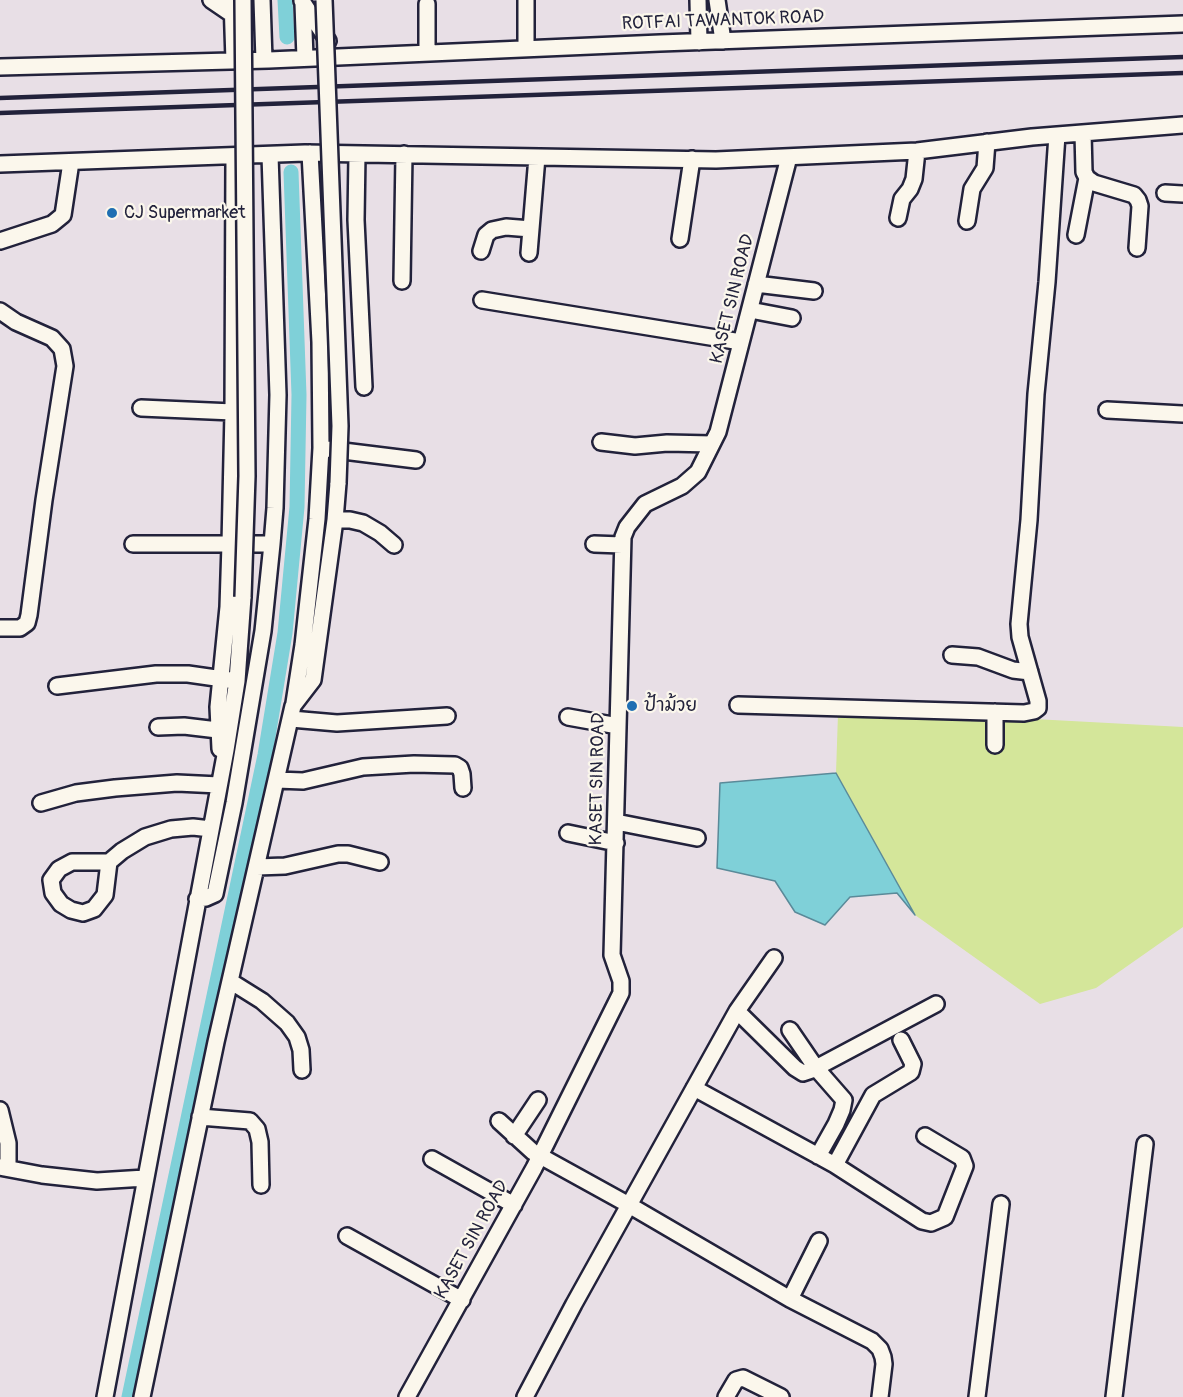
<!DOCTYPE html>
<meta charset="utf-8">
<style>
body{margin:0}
canvas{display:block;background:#e8dfe6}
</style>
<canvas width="1183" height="1397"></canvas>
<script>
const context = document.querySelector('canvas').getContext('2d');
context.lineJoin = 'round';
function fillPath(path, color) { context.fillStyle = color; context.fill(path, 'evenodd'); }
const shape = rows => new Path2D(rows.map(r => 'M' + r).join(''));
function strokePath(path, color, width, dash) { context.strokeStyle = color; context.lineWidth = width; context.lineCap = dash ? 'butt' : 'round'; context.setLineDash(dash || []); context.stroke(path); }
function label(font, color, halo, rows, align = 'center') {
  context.font = font + ' Pangolin,"Playpen Sans Thai",sans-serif'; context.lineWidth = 4.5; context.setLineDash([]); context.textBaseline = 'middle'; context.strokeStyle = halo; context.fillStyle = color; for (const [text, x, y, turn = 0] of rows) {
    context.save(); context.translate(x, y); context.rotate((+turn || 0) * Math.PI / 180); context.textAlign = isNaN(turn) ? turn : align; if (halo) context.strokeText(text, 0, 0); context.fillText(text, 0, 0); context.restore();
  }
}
const green = shape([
 [838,714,1034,719,1183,727,1183,927,1096,988,1040,1004,915,915,836,773]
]);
const water = shape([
 [836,773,915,915,897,893,850,897,825,925,795,912,775,881,717,868,720,783,836,773]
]);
const canal = shape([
 [285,0,287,37],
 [129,1397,265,755,285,633,297,507,299,395,291,172]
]);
const minor = shape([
 [211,0,233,15],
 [232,0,234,61],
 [262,0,264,60],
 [526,0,526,48],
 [698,0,699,42],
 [717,0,723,41],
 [302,1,328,41],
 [303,4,305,58],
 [427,4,427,52],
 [0,67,269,60,660,43,1183,24],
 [1083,133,1084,172,1087,178,1094,183,1134,195,1138,200,1140,206,1137,248],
 [357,154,356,220,364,387],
 [0,164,305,153,716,160,917,151,1032,137,1183,125],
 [1165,193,1183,194],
 [898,218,902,199,910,189,914,179,917,151],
 [967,221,972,189,985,168,987,142],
 [1076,235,1087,178],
 [680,239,692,159],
 [0,241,52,224,63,215,71,162],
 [481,251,486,235,492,230,506,227,531,229],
 [529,253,537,157],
 [402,281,404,154],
 [756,284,814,291],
 [482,300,741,342],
 [750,310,792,318],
 [0,311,16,322,52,338,62,349,65,366,44,500,29,615,27,623,20,628,0,628],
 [141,408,233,412],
 [1107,410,1183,414],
 [601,442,635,446,667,443,712,444],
 [327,449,416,460],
 [335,520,350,520,363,523,380,533,394,545],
 [133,544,272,544],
 [594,544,622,545],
 [952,655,978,657,1013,670,1030,672],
 [57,686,156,674,188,674,230,680],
 [294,703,303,645,317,519,321,448,320,342,310,153],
 [738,705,1024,713,1034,711,1038,708,1038,701,1020,637,1019,624,1029,520,1036,394,1047,282,1057,135],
 [995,712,995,745],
 [568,717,618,726],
 [291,719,337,723,447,716],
 [158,727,184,726,226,731],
 [220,749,218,707,228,607,230,544,233,412,234,156],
 [277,780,303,781,363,767,414,764,455,765,460,768,462,774,463,788],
 [41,803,76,793,115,788,177,783,219,785],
 [616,822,697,838],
 [568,833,616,843],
 [109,862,105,895,94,909,83,913,71,910,61,904,53,893,51,880,59,869,72,862,109,862,122,851,145,837,171,829,193,827,211,829],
 [257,867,285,866,338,854,348,854,380,862],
 [197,899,206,898,215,894,234,803,263,631,272,544,275,508,278,395,270,155],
 [230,981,262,1001,287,1023,297,1037,301,1050,302,1070],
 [737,1011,774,958],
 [790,1030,816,1068,844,1100,842,1110,836,1124,818,1156],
 [694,1088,835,1165,922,1221,931,1223,945,1217,965,1166,962,1158,925,1136],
 [0,1110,8,1143,8,1168],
 [200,1117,250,1121,257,1129,260,1142,261,1185],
 [499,1121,533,1152,629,1205,790,1299,872,1341,880,1349,883,1357,884,1364,880,1397],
 [514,1136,538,1100],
 [432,1159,514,1205],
 [835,1165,873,1095,911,1072,913,1064,901,1040],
 [0,1167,42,1175,97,1181,145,1178],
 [347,1236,462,1300],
 [790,1299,819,1241],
 [105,1397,226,750,237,681,243,597],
 [142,1397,216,1042,293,706,313,680,335,520,338,483],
 [407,1397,534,1168,621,993,621,981,612,955,623,537,627,527,645,504,682,486,698,472,718,432,789,157],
 [525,1397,574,1304,737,1011,795,1068,803,1073,812,1070,936,1004],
 [726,1397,736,1380,743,1378,781,1397],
 [977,1397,1001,1204],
 [1114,1397,1145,1144]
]);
const rail = shape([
 [0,98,1183,57],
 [0,113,1183,73]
]);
const minorBridge = shape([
 [243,0,247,476,243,597],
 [324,0,340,426,338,483]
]);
const markers = [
 [112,213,6,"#1f6fb2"],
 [632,706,6,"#1f6fb2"]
];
const streetNames = [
 ["ROTFAI TAWANTOK ROAD",723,21,-2],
 ["KASET SIN ROAD",733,299,-76],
 ["KASET SIN ROAD",598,779,-89],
 ["KASET SIN ROAD",472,1240,-61]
];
const poiNames = [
 ["CJ Supermarket",124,213],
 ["ป้าม้วย",644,706]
];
fillPath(green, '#d4e69a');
fillPath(water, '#7fd0d8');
strokePath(water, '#5a8a99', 1.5);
strokePath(canal, '#7fd0d8', 15);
strokePath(minor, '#22223b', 20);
strokePath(minor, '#fbf7ec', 15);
strokePath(rail, '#22223b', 4.5);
strokePath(minorBridge, '#22223b', 20, []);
strokePath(minorBridge, '#fbf7ec', 15);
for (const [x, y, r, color] of markers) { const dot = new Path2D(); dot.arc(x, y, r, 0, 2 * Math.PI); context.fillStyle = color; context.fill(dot); strokePath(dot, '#fbf7ec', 2); }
label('18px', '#22223b', '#fbf7ec', streetNames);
label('18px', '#22223b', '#fbf7ec', poiNames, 'left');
</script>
